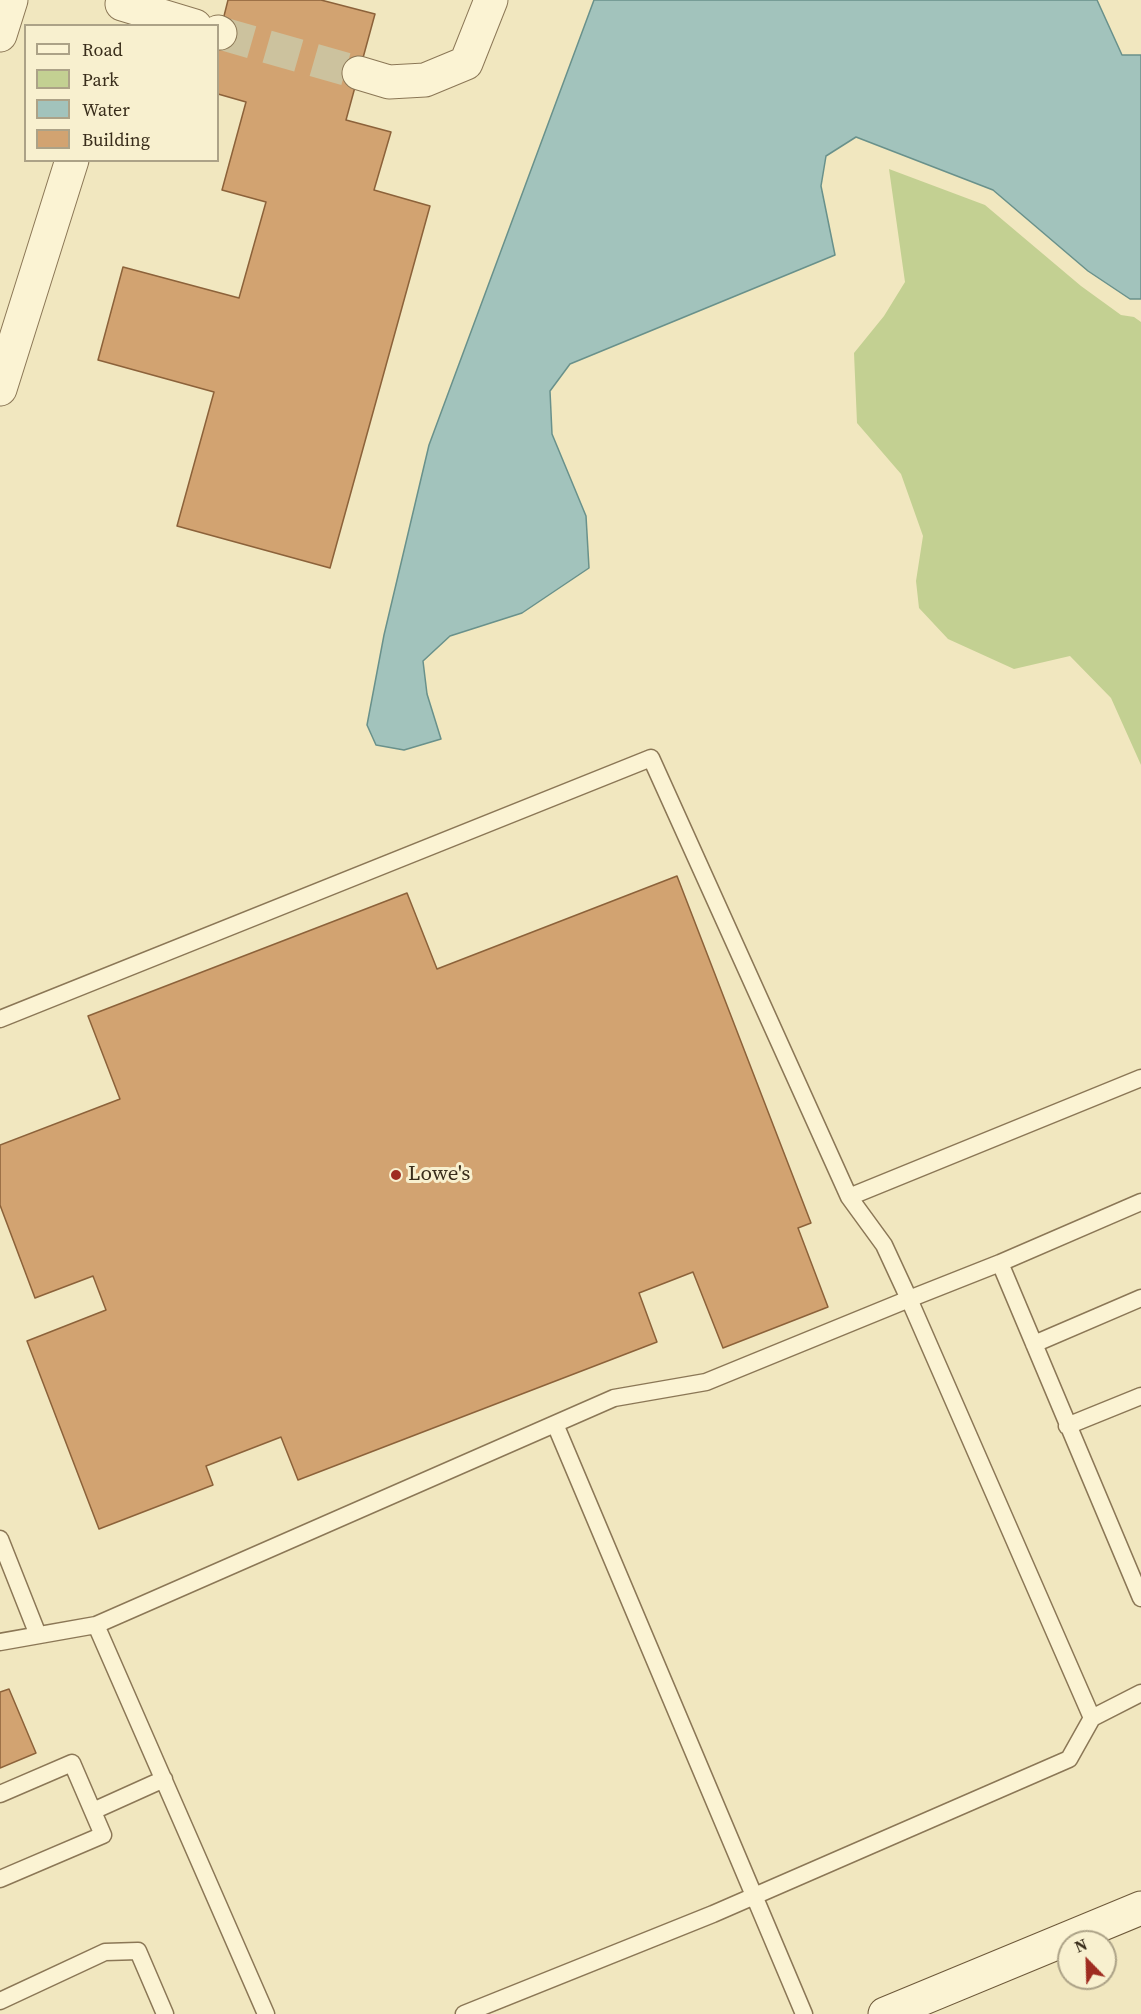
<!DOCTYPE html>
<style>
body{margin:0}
#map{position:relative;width:1141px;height:2014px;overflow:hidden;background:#f1e7bf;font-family:"Source Serif 4",serif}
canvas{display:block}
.legend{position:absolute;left:24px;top:24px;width:195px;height:138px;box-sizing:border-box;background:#f8f0cf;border:2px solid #aca287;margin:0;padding:8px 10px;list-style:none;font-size:18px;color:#392d1b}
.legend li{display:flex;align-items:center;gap:12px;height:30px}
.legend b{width:30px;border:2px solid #aca287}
.north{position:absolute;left:1057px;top:1930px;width:60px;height:60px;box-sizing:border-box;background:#f8f0cf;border:2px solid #aca287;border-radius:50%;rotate:337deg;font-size:16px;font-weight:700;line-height:24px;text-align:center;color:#392d1b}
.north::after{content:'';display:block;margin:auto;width:21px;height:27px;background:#9f2c21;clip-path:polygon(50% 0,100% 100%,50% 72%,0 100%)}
</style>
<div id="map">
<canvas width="1141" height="2014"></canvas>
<ul class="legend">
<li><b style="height:8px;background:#fbf3d3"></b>Road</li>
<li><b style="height:16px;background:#c3d092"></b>Park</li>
<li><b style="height:16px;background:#a2c3bc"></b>Water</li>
<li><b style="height:16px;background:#d2a371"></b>Building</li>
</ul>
<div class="north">N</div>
</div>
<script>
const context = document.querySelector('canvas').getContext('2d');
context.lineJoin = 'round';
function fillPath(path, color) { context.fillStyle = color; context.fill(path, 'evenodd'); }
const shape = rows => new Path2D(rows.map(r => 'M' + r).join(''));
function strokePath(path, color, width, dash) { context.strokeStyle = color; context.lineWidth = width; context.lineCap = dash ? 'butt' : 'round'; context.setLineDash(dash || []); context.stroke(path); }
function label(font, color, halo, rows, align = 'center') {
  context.font = font + ' "Source Serif 4",serif'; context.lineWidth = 6; context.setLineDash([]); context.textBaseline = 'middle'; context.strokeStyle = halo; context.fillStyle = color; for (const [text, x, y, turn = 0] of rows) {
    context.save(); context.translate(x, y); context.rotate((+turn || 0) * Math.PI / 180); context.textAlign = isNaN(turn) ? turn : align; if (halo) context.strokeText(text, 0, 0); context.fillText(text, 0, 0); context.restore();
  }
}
const green = shape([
 [889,169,985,205,1081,286,1121,315,1134,317,1141,322,1141,765,1111,698,1070,656,1014,669,948,639,919,608,916,581,923,536,901,474,857,423,854,353,884,316,905,282]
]);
const water = shape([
 [594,0,1097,0,1122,55,1141,55,1141,299,1130,299,1088,271,993,190,856,137,826,156,821,186,835,255,570,364,550,391,552,434,586,516,589,568,522,613,450,636,423,661,427,694,441,739,404,750,376,745,367,725,384,635,429,445,594,0]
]);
const building = shape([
 [228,0,321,0,375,14,346,120,391,132,374,190,430,206,330,568,177,526,214,392,98,360,123,267,239,298,266,202,222,190,246,102,218,94,218,40,228,0],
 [677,876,811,1223,798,1228,828,1307,723,1348,693,1272,639,1293,657,1342,298,1480,281,1437,206,1466,213,1485,99,1529,27,1341,106,1310,93,1276,35,1298,0,1205,0,1145,120,1099,88,1016,407,893,437,969,677,876],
 [9,1689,36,1753,0,1768,0,1692,9,1689]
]);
const minorTunnel = shape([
 [220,33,359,73]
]);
const service = shape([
 [0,1019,651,758,849,1197,884,1245,909,1299,1000,1263,1141,1202],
 [849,1197,1141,1078],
 [1000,1263,1141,1598],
 [1034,1344,1141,1298],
 [555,1424,804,2014],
 [1067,1426,1141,1396],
 [0,1539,38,1635],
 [96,1625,266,2014],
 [0,1642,96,1625,614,1398,706,1382,909,1299,1092,1718,1069,1759,713,1914,464,2014],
 [1092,1718,1141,1693],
 [0,1794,72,1763,103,1835,0,1879],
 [93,1811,164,1779],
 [0,2001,105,1952,138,1951,165,2014]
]);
const minor = shape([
 [122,4,195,26],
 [218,32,220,33],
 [359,73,389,82,425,80,466,63,491,0],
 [0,389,72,160]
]);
const tertiary = shape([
 [0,35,11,0]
]);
const secondary = shape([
 [885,2014,1141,1908]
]);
const markers = [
 [396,1175,6,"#9f2c21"]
];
const poiNames = [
 ["Lowe's",408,1175]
];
fillPath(green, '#c3d092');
fillPath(water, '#a2c3bc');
strokePath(water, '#69918b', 1.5);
fillPath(building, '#d2a371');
strokePath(building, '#8c623a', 1.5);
strokePath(minorTunnel, '#ccc29e', 33, [33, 16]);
strokePath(service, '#8b7756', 19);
strokePath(minor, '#8b7756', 35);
strokePath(tertiary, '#8b7756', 35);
strokePath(secondary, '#6d5839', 35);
strokePath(service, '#fbf3d3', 16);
strokePath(minor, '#fbf3d3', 33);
strokePath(tertiary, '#fbf3d3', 33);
strokePath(secondary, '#fbf3d3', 33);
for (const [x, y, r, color] of markers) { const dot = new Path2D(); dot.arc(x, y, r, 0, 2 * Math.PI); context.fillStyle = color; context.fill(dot); strokePath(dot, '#f8f0cf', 2); }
label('21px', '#392d1b', '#f8f0cf', poiNames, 'left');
</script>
